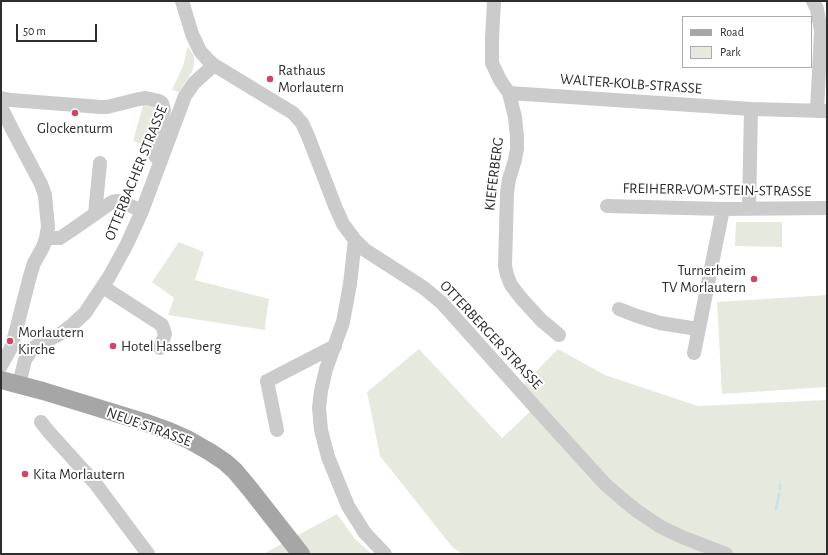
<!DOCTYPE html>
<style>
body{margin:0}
#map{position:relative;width:828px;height:555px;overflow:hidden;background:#fff;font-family:"Alegreya Sans",sans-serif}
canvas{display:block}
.frame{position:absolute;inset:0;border:2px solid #2e2e2e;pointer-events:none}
.legend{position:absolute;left:682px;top:16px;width:130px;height:52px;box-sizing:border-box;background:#fff;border:1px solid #ababab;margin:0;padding:5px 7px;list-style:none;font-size:12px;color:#2e2e2e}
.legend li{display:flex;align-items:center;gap:8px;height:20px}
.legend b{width:20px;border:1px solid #ababab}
.scale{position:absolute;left:16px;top:24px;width:81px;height:18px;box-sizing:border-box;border:2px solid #2e2e2e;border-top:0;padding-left:5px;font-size:12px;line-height:14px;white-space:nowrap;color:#2e2e2e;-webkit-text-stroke:3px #fff;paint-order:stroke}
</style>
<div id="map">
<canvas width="828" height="555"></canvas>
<div class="frame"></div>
<ul class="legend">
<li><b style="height:5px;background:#a6a6a6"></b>Road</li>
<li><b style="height:11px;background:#e6eade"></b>Park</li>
</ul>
<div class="scale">50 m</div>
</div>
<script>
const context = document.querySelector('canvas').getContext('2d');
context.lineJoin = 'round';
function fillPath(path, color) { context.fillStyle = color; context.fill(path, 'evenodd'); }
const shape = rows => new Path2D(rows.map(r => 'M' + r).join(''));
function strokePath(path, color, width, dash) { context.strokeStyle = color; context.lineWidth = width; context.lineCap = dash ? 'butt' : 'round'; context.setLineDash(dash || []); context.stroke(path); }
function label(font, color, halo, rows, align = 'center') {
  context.font = font + ' "Alegreya Sans",sans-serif'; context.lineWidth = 4; context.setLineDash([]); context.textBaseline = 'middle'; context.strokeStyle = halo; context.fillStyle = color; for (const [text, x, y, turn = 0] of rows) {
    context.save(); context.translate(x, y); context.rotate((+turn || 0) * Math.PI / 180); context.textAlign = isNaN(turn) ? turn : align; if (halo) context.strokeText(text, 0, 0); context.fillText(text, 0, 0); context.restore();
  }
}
const green = shape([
 [188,46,194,56,194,65,192,72,179,92,172,90,183,66],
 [143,105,158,107,150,147,133,141],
 [736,222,782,222,782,247,735,246],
 [179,242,204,252,195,280,269,299,266,318,265,330,168,315,174,298,152,282],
 [827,295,827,387,722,394,717,302],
 [419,349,502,438,535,407,519,389,558,349,605,375,698,406,827,400,827,554,463,554,453,548,380,456,367,392],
 [337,514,355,539,372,554,263,554]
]);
const stream = shape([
 [780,489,780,485],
 [776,509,779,494]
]);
const minor = shape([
 [182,1,192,34,200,51,208,60,214,65,293,113,302,123,308,136,335,206,343,224,355,240,365,250,424,288,442,303,535,407,605,484,621,498,637,511,661,527,682,537,726,554],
 [494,1,492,39,492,63,500,80,509,93,515,117,517,137,517,149,515,160,509,179,507,193,505,266,507,275,511,285,521,298,541,320,559,335],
 [813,1,817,9,821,31,817,111],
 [509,93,751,109,827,111],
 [1,98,11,100,101,107,107,107,139,99,146,98,159,101,162,103,164,110,154,151,155,156,161,161],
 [1,107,14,133,41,184,45,195,48,227,46,238,43,247,34,263,30,276,12,346,1,366],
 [607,206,723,209,827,208],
 [749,208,751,109],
 [95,214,100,163],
 [46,238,60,238,72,230,112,202,116,201,120,201,142,211],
 [355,240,350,284,343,322,326,369,321,391,319,408,321,430,328,457,348,506,365,533,385,554],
 [103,287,162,325,165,334,160,348],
 [619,309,637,316,660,323,698,329],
 [694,353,723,209],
 [19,384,25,360,32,349,36,346,60,334,72,325,85,313,109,277,127,244,142,211,185,96,194,83,214,65],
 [41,422,48,431,95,483,148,554],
 [277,430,267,381,335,346]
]);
const major = shape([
 [1,380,43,391,144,422,169,431,189,440,210,452,225,462,235,471,250,489,301,554]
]);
const markers = [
 [270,79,4,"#d24460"],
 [75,113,4,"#d24460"],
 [754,279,4,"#d24460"],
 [10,341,4,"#d24460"],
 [113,346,4,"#d24460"],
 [25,474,4,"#d24460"]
];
const poiNames = [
 ["Rathaus",278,70],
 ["Morlautern",278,87],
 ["Glockenturm",75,128,"center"],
 ["Turnerheim",746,270,"right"],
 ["TV Morlautern",746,287,"right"],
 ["Morlautern",18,332],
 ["Kirche",18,349],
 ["Hotel Hasselberg",121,346],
 ["Kita Morlautern",33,474]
];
const streetNames = [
 ["WALTER-KOLB-STRASSE",631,84,4],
 ["OTTERBACHER STRASSE",136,173,-68],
 ["KIEFERBERG",494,174,-83],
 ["FREIHERR-VOM-STEIN-STRASSE",717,190,1],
 ["OTTERBERGER STRASSE",491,335,47],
 ["NEUE STRASSE",149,427,20]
];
fillPath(green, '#e6eade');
strokePath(stream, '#cce1e8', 3);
strokePath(minor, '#cbcbcb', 14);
strokePath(major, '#a6a6a6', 18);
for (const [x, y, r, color] of markers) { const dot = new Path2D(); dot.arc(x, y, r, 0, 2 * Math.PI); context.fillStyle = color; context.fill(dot); strokePath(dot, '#fff', 1.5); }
label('15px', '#2e2e2e', '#fff', poiNames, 'left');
label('15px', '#2e2e2e', '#fff', streetNames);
</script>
